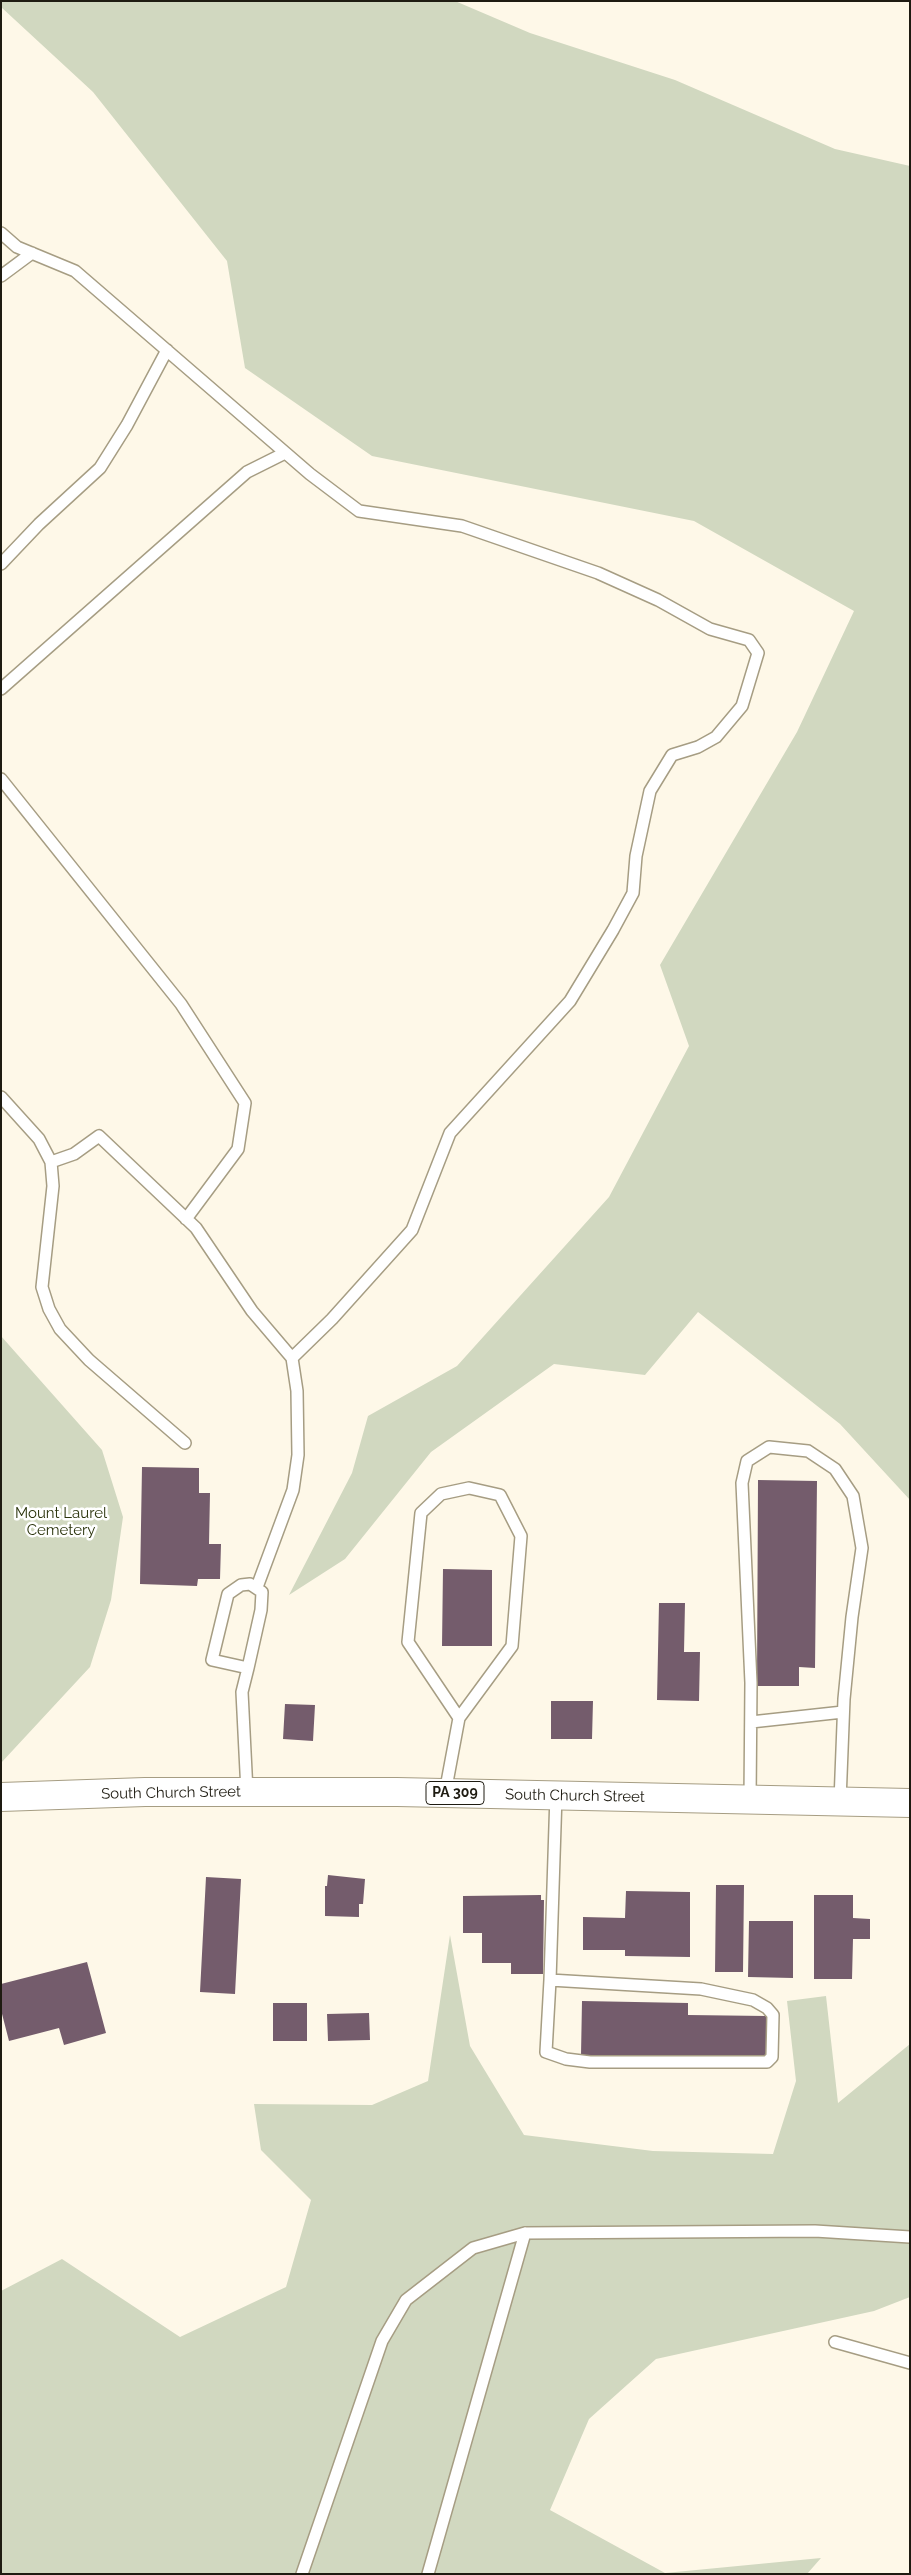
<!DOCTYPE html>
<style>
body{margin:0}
#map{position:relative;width:911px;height:2575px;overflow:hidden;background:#fef8e8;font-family:Raleway,sans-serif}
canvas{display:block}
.frame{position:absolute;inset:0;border:2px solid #1e1b11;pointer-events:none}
</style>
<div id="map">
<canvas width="911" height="2575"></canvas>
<div class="frame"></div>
</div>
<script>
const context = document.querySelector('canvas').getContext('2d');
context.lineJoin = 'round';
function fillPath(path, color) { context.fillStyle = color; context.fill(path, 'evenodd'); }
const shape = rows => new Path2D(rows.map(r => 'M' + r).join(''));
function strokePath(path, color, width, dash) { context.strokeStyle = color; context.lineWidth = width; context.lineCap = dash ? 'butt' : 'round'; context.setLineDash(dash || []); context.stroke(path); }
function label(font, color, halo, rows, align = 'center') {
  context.font = font + ' Raleway,sans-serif'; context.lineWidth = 5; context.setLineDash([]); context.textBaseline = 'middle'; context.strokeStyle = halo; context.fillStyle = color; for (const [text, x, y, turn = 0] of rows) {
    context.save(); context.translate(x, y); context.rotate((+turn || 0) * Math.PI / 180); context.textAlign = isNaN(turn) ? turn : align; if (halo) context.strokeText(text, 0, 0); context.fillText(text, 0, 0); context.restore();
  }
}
const green = shape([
 [1,1,455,1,530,33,675,80,835,149,910,166,910,1500,840,1424,698,1312,645,1375,554,1364,431,1452,345,1559,289,1595,352,1473,368,1416,457,1366,609,1197,689,1046,660,965,797,732,854,611,694,521,372,456,245,368,227,261,93,92,1,7],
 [1,1336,102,1450,123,1517,111,1600,90,1667,1,1763],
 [450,1935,470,2046,524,2135,653,2151,773,2154,796,2081,787,2001,826,1996,838,2103,910,2044,910,2297,874,2311,656,2359,589,2419,550,2510,665,2573,821,2558,807,2574,1,2574,1,2291,62,2259,180,2337,286,2287,311,2200,261,2150,254,2104,372,2105,428,2081]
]);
const building = shape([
 [142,1467,199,1468,199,1493,210,1493,209,1544,221,1544,220,1579,198,1579,197,1586,140,1584],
 [758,1480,817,1481,815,1668,799,1667,799,1686,757,1686],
 [443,1569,492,1570,492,1646,442,1646],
 [659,1603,685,1603,684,1652,700,1652,699,1701,657,1700],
 [551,1701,593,1701,592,1739,551,1739],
 [285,1704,315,1705,313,1741,283,1739],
 [328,1875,365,1879,363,1904,359,1904,359,1917,325,1916,325,1886,327,1886],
 [206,1877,241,1879,235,1994,200,1992],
 [716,1885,744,1885,743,1972,715,1972],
 [626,1891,690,1892,690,1957,625,1956,625,1950,583,1950,583,1917,625,1918],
 [541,1895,541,1900,544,1900,543,1974,511,1974,511,1963,482,1963,482,1933,463,1933,463,1896],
 [814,1895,853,1895,853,1918,870,1919,870,1939,853,1939,852,1979,814,1979],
 [749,1921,793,1921,793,1978,748,1977],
 [87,1962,106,2033,64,2045,59,2028,9,2041,1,2010,1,1984],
 [582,2001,688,2003,688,2015,766,2016,766,2057,581,2055],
 [273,2003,307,2003,307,2041,273,2041],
 [369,2013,370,2040,328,2041,327,2014]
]);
const service = shape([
 [1,233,17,247,75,271,310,474,359,511,462,526,598,573,658,600,710,629,749,640,758,653,742,706,716,737,698,747,672,755,650,791,636,856,633,893,613,930,570,1001,450,1133,412,1230,332,1319,292,1358,297,1391,298,1455,293,1490,257,1587],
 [1,276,32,253],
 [1,564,39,524,100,468,127,425,167,350],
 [1,689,247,472,285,453],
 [1,779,181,1004,245,1103,238,1149,186,1219],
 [1,1097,39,1139,51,1162,53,1186,42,1287,49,1309,60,1329,89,1360,185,1443],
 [51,1162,74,1154,99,1136,196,1228,252,1311,292,1358],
 [751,1722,843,1712],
 [247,1792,242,1692,248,1668,261,1610,262,1592,250,1584,241,1585,228,1594,212,1660,248,1668],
 [445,1793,459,1718,512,1646,521,1536,500,1495,469,1488,441,1494,421,1513,408,1642,459,1718],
 [750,1799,751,1683,742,1483,747,1461,769,1447,808,1451,835,1469,853,1496,862,1548,852,1617,844,1699,840,1801],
 [550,1980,546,2052,566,2059,590,2062,767,2062,772,2057,773,2015,767,2008,753,2000,701,1989,550,1980,556,1795],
 [835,2342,910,2363],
 [302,2574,382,2341,406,2300,473,2248,525,2233,815,2231,910,2237],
 [428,2574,525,2233]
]);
const trunk = shape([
 [1,1797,145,1792,397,1792,910,1803]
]);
const shields = [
 [455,1793,58]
];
const shieldNames = [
 ["PA 309",455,1793]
];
const parkNames = [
 ["Mount Laurel",61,1513],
 ["Cemetery",61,1530]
];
const streetNames = [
 ["South Church Street",171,1793,-1],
 ["South Church Street",575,1796,1]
];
fillPath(green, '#d1d8c0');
fillPath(building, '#745c6c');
strokePath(service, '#a69d83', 14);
strokePath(trunk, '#a69d83', 30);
strokePath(service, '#fff', 11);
strokePath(trunk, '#fff', 28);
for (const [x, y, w] of shields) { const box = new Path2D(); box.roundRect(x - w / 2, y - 11.5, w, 23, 4); context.fillStyle = '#fff'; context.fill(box); strokePath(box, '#1e1b11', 1); }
label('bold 14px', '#1e1b11', null, shieldNames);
label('15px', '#2a330b', '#fff', parkNames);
label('15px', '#1e1b11', '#fff', streetNames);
</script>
